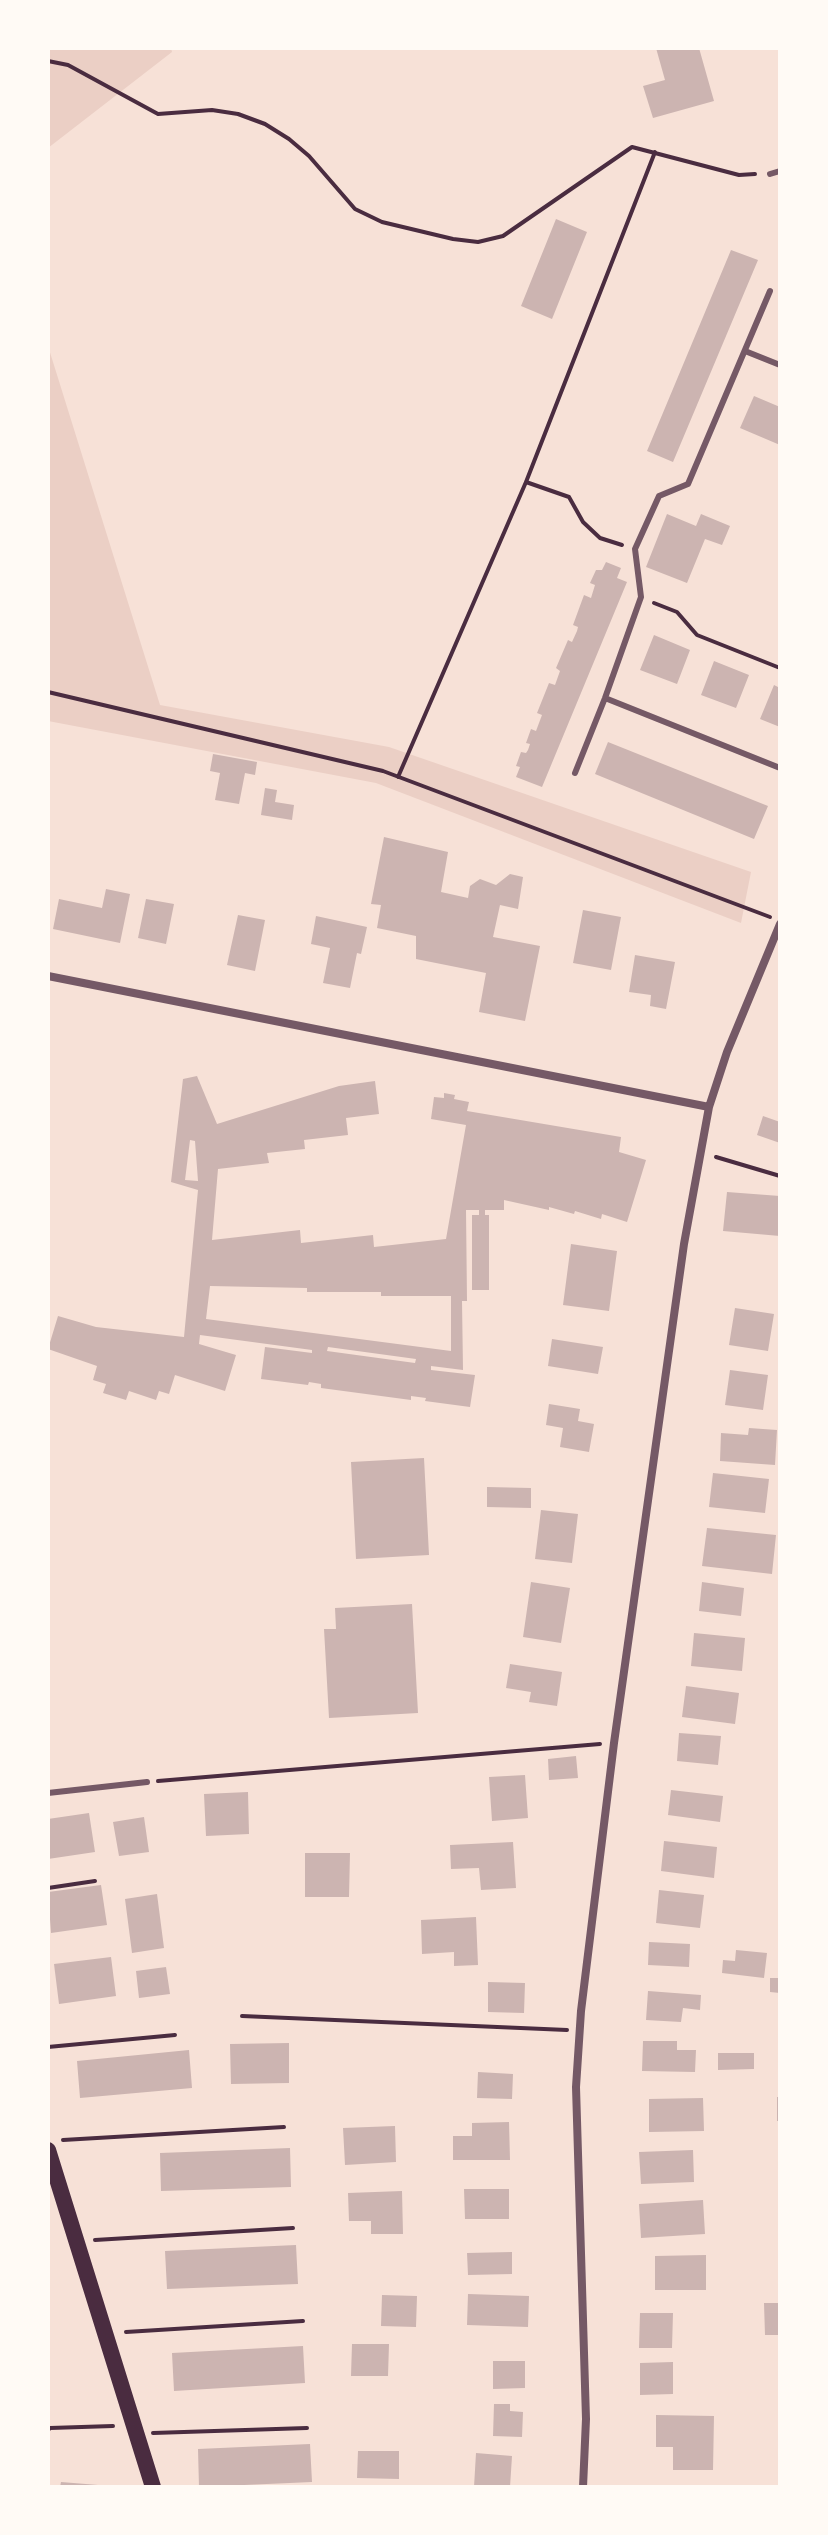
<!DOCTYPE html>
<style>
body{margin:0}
#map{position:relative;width:828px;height:2535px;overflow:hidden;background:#f7e1d7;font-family:"Exo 2",sans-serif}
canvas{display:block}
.frame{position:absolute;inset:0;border:50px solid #fffaf5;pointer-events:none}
</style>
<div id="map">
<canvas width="828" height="2535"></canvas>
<div class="frame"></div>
</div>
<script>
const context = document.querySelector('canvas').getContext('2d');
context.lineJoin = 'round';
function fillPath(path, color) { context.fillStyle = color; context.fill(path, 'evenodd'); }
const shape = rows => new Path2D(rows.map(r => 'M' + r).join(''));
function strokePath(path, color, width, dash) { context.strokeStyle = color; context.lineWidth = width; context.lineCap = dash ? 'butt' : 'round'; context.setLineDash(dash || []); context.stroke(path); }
const green = shape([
 [48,48,171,48,172,52,48,148],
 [48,346,160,705,389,747,751,872,741,923,376,783,48,721]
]);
const building = shape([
 [656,48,699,48,714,101,653,118,643,86,665,80],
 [556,219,587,232,552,319,521,306],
 [731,250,758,260,673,462,647,451],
 [754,396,780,407,780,445,740,428],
 [667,514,696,526,701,514,730,526,722,545,705,539,687,583,646,567],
 [606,562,621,568,617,578,627,582,542,787,516,777,520,767,516,766,521,752,526,753,528,750,530,744,526,743,531,729,536,731,542,715,537,713,549,683,555,685,560,671,556,668,568,640,572,642,577,631,578,627,573,625,584,595,591,598,595,585,590,583,596,570,602,570],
 [654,635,690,650,677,684,640,670],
 [714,661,749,675,736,708,701,695],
 [774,685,780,688,780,727,760,719],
 [608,742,768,806,754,839,595,774],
 [213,754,257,762,255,775,245,773,239,804,215,800,220,773,210,771],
 [265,788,277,790,275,802,294,805,292,820,261,815],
 [384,837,448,852,441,892,468,898,470,886,480,879,496,885,510,874,523,877,518,909,500,905,493,937,540,946,525,1021,479,1012,486,973,416,959,416,936,377,928,381,905,371,904],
 [106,889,130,894,120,943,53,929,59,899,102,908],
 [146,899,174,904,166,944,138,938],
 [583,910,621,917,611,970,573,963],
 [238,915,265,920,255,971,227,965],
 [316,916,367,927,361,954,357,953,350,988,323,983,330,948,311,944],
 [635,955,675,962,666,1009,650,1006,651,995,629,992],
 [197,1076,217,1124,339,1086,375,1081,379,1114,346,1118,348,1135,304,1140,305,1149,267,1153,269,1163,218,1169,212,1240,300,1230,301,1243,373,1235,374,1247,446,1239,466,1125,431,1119,434,1097,444,1098,444,1093,455,1095,454,1099,469,1102,467,1111,621,1137,619,1152,646,1160,627,1222,602,1214,601,1219,575,1211,574,1214,549,1207,549,1210,504,1200,504,1210,485,1210,485,1215,489,1215,489,1290,472,1290,472,1215,479,1215,479,1210,466,1210,467,1301,462,1301,463,1370,431,1366,431,1370,475,1375,470,1407,425,1401,426,1398,411,1396,411,1400,321,1388,321,1384,309,1382,308,1385,261,1379,265,1347,312,1353,312,1350,200,1335,199,1344,236,1355,225,1391,175,1375,169,1394,159,1391,156,1400,129,1391,126,1400,103,1393,106,1384,93,1380,97,1366,48,1349,58,1316,96,1327,184,1337,198,1190,171,1182,183,1079],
 [190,1140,195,1141,198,1181,185,1180],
 [210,1286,307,1288,307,1292,381,1292,381,1296,451,1296,451,1351,206,1319],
 [328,1347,416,1359,415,1363,327,1351],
 [763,1116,780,1122,780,1143,757,1135],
 [727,1192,780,1196,780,1236,723,1231],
 [571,1244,617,1251,609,1311,563,1305],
 [735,1308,774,1314,768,1351,729,1345],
 [552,1339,603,1347,598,1374,548,1366],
 [730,1370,768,1375,763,1410,725,1405],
 [549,1404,580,1409,578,1421,594,1424,589,1452,560,1447,563,1428,546,1425],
 [749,1428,777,1430,775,1465,720,1461,721,1433,748,1435],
 [424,1458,429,1555,356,1559,351,1462],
 [713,1473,769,1479,765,1513,709,1507],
 [487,1487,531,1488,531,1508,487,1507],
 [541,1510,578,1514,572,1563,535,1559],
 [707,1528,776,1535,772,1574,702,1566],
 [531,1582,570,1588,561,1643,523,1637],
 [702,1582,744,1588,741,1616,699,1611],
 [412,1604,418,1713,329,1718,324,1629,336,1629,335,1608],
 [694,1633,745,1638,742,1671,691,1666],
 [510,1664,562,1672,557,1706,529,1702,531,1692,506,1688],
 [686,1686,739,1693,735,1724,682,1717],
 [679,1733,721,1736,718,1765,677,1761],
 [576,1756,578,1778,549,1780,548,1759],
 [525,1775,528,1818,492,1821,489,1777],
 [671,1790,723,1796,720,1822,668,1815],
 [248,1792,249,1834,206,1836,204,1794],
 [89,1813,95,1852,48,1859,48,1819],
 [144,1817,149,1852,119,1856,113,1822],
 [664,1841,717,1847,714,1878,661,1871],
 [513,1842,516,1888,481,1890,479,1868,451,1869,450,1845],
 [305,1853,350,1853,349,1897,305,1897],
 [101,1885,107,1925,51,1933,48,1892],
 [659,1890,704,1895,700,1928,656,1923],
 [157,1894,164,1948,132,1953,125,1899],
 [476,1917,478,1965,454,1966,454,1952,422,1954,421,1920],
 [649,1942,690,1944,689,1967,648,1965],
 [736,1950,767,1953,764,1978,722,1973,723,1960,735,1961],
 [111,1957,116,1996,59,2004,54,1964],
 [166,1967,170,1994,139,1998,136,1971],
 [770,1978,780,1978,780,1993,770,1992],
 [488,1982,525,1983,524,2013,488,2012],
 [648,1991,701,1995,700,2010,683,2008,681,2022,646,2020],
 [643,2041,677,2041,677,2050,696,2050,695,2072,642,2071],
 [289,2043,289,2083,231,2084,230,2044],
 [189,2050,192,2088,80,2098,77,2061],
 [718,2053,754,2053,754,2069,718,2070],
 [478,2072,513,2074,512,2099,477,2098],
 [777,2097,780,2097,780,2121,777,2121],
 [703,2098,704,2131,649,2132,649,2099],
 [509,2122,510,2160,453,2160,453,2136,472,2136,472,2123],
 [395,2126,396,2162,345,2165,343,2128],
 [290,2148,291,2187,161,2191,160,2153],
 [693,2150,694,2182,641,2184,639,2152],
 [464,2189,509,2189,509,2219,465,2219],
 [402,2191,403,2234,371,2234,371,2221,349,2221,348,2193],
 [703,2200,705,2234,641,2238,639,2204],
 [296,2245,298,2284,167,2289,165,2251],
 [512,2252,512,2274,468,2275,467,2253],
 [706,2255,706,2290,655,2290,655,2256],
 [468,2294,529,2296,528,2327,467,2325],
 [382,2295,417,2296,416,2327,381,2326],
 [764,2303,780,2303,780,2335,765,2335],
 [640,2313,673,2313,672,2348,639,2348],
 [352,2344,389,2344,388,2376,351,2376],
 [303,2346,305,2383,174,2391,172,2353],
 [493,2361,525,2361,525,2388,493,2389],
 [673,2362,673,2394,640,2395,640,2363],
 [494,2404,510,2404,510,2411,523,2412,522,2437,493,2436],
 [656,2415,714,2416,713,2470,673,2470,673,2447,656,2447],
 [310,2444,312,2482,199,2487,198,2449],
 [358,2451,399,2451,399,2479,357,2478],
 [476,2453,512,2456,510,2487,474,2487],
 [61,2482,98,2485,98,2487,60,2487]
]);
const path = shape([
 [48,61,68,65,158,114,212,110,238,114,265,124,289,139,309,156,355,209,382,222,453,239,478,242,503,236,632,147,739,175,755,174],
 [622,545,600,538,583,522,569,497,526,482,655,152],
 [654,603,677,612,697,635,780,668],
 [48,692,383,771,770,917],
 [398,777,526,482],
 [716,1157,780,1176],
 [158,1781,600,1744],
 [48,1888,95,1881],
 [242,2016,567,2030],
 [48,2047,175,2035],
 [63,2140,284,2127],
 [95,2240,293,2228],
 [126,2332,303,2321],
 [48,2430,50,2428,113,2426],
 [153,2433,307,2428]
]);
const service = shape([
 [770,174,780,171],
 [745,351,780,365],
 [605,698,780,768],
 [575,773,605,698,641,597,635,549,659,496,688,484,770,291],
 [48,1793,147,1782]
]);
const minor = shape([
 [48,976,709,1107],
 [583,2487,586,2419,576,2087,581,2011,614,1743,684,1244,709,1107,727,1052,780,924]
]);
const secondary = shape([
 [48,2150,153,2487]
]);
fillPath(green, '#ebcfc5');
fillPath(building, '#ccb4b1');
strokePath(path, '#4a2c40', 4);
strokePath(service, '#755966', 6);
strokePath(minor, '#755966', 8);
strokePath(secondary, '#4a2c40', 16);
</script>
